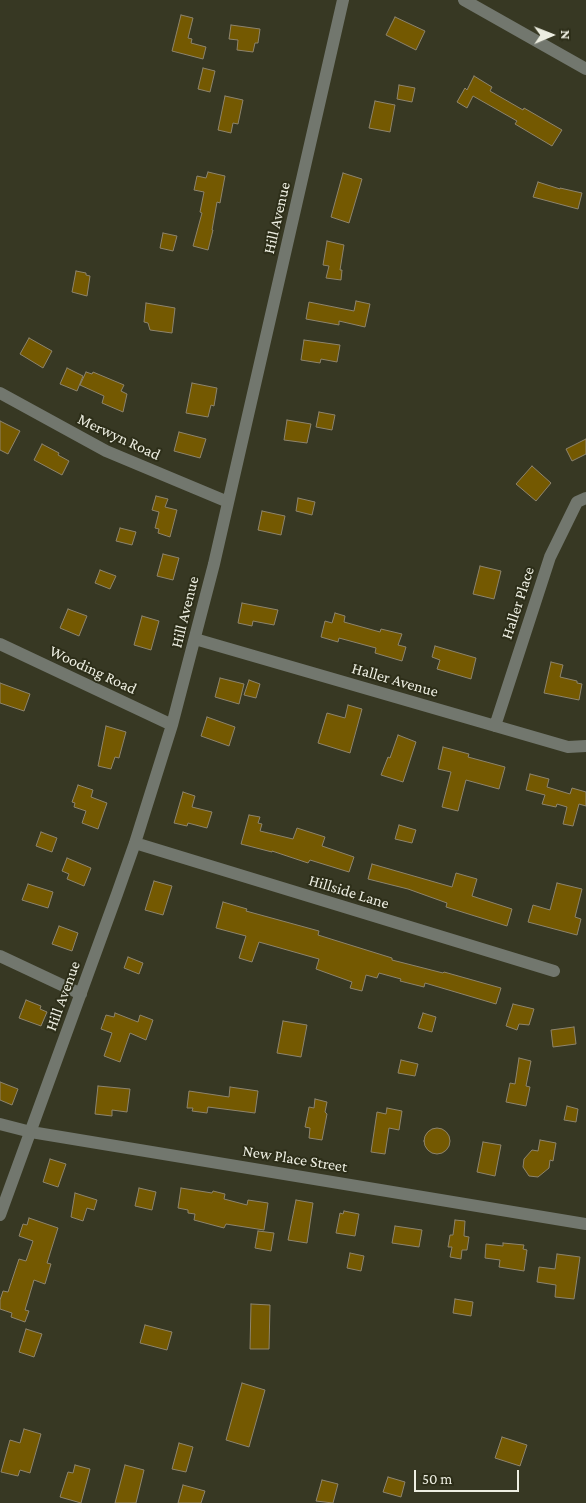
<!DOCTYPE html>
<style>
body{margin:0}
#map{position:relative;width:586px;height:1503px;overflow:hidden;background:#373823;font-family:"Crimson Pro",serif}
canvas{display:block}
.north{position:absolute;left:526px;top:10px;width:50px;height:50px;-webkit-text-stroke:4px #2d2e19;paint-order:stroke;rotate:89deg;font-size:14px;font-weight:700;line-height:20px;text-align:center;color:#edeee1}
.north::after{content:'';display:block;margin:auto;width:18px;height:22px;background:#edeee1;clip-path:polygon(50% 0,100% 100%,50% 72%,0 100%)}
.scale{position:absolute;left:414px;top:1470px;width:105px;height:22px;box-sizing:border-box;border:2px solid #edeee1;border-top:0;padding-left:6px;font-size:15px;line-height:18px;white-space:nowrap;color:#edeee1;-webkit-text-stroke:4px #2d2e19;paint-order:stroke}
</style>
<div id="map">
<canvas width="586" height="1503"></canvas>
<div class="north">N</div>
<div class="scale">50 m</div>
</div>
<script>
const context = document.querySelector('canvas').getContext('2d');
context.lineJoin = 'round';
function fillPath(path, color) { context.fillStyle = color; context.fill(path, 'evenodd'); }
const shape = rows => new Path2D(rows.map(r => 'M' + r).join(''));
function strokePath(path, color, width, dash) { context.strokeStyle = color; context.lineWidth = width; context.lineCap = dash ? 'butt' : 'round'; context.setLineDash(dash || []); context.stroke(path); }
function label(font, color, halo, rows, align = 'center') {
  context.font = font + ' "Crimson Pro",serif'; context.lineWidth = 4; context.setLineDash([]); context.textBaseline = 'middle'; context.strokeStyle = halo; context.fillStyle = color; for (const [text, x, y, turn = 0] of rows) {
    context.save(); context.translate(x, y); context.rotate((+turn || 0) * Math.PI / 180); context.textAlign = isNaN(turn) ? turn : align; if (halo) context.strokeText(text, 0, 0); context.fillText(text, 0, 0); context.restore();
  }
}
const building = shape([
 [181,15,193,18,188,38,192,39,191,43,206,47,203,59,172,51,181,15],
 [395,17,425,31,416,50,386,35,395,17],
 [231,25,260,29,258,43,255,43,253,52,237,50,238,40,229,39,231,25],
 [203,68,215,71,210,92,198,89,203,68],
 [474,76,492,87,490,91,523,110,524,108,562,130,552,146,515,124,517,121,473,96,467,108,457,102,465,88,467,90,474,76],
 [399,85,415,88,412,102,397,99,399,85],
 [225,96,243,100,238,124,233,123,231,133,218,130,225,96],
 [375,101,395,105,390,132,369,128,375,101],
 [208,172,225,176,220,203,217,202,212,230,213,230,208,250,193,246,202,213,200,212,204,192,194,190,197,176,206,178,208,172],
 [343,173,362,179,349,223,331,217,343,173],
 [538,182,560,189,560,188,582,193,578,209,533,197,538,182],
 [163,233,177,236,173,251,160,248,163,233],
 [327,241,344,245,340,270,342,270,341,280,326,278,329,266,323,265,327,241],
 [76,271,86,273,86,275,90,276,87,296,72,292,76,271],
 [356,301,370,304,365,327,339,321,339,325,306,319,309,302,354,311,356,301],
 [146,303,175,308,172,333,150,330,148,323,144,322,146,303],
 [29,338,52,351,43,368,20,354,29,338],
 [304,340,340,345,337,362,321,359,320,363,301,360,304,340],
 [67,368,83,376,77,391,60,384,67,368],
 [86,372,92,374,93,372,124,385,121,391,127,394,123,412,102,403,104,396,80,385,86,372],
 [192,383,217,388,214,406,211,405,208,417,186,413,192,383],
 [319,412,335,415,332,430,316,427,319,412],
 [287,420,311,424,307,443,284,440,287,420],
 [0,421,20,431,8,454,0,450,0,421],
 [179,432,206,439,200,458,174,451,179,432],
 [586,439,586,454,572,461,566,449,586,439],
 [42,444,59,453,58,455,69,461,62,475,34,460,42,444],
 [532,466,551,483,536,501,516,484,532,466],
 [156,496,168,499,165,507,177,510,170,537,158,533,159,529,155,528,159,512,152,510,156,496],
 [298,498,315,502,312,515,296,511,298,498],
 [262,511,285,516,281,535,258,530,262,511],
 [120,528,136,532,132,545,116,541,120,528],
 [163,554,179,558,173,580,157,576,163,554],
 [480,566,501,571,494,599,473,594,480,566],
 [100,570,116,576,110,589,95,583,100,570],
 [242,603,278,610,274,625,253,621,252,626,238,623,242,603],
 [68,609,87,616,79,636,60,628,68,609],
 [335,613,345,616,344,622,380,632,381,629,402,634,398,645,406,647,402,661,375,653,376,648,339,638,338,642,321,637,325,621,332,623,335,613],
 [142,616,159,621,151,650,134,645,142,616],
 [435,646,476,658,471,679,437,669,440,660,432,657,435,646],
 [551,662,563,665,560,677,577,681,577,683,582,684,579,700,544,693,551,662],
 [220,678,244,684,239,704,215,697,220,678],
 [249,680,260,684,256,698,244,695,249,680],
 [0,683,30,694,24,711,0,703,0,683],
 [348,705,362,709,350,753,318,743,327,713,345,718,348,705],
 [207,717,235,727,229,746,201,736,207,717],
 [106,726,126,732,119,758,115,757,111,769,98,766,106,726],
 [398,735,416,742,403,782,381,775,388,757,390,758,398,735],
 [443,747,469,754,468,757,505,767,499,789,466,780,458,811,442,807,451,772,438,769,443,747],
 [530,774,549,779,547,787,570,794,572,788,586,792,586,806,579,804,573,826,563,824,567,807,557,804,556,807,542,804,545,795,526,790,530,774],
 [78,785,93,790,91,797,107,803,98,829,82,823,86,811,74,807,75,803,72,802,78,785],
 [183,792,195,796,192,807,212,812,207,828,188,823,187,826,174,823,183,792],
 [249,815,260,817,258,823,262,824,260,831,293,839,297,828,325,837,322,846,354,857,349,872,310,860,308,863,272,851,272,852,241,844,249,815],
 [399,825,416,830,412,843,395,839,399,825],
 [41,832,57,838,52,852,36,846,41,832],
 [67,858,91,868,84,886,67,879,69,874,62,871,67,858],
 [372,864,452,887,456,873,477,879,472,896,512,909,507,926,446,907,447,903,408,889,368,879,372,864],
 [154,881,172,886,163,915,145,910,154,881],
 [557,883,582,889,575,917,581,919,577,935,528,922,533,905,550,910,557,883],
 [28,884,53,892,48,908,22,900,28,884],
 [223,902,247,909,246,911,319,931,318,935,392,958,392,960,443,973,444,972,501,988,496,1004,425,983,424,987,400,981,401,979,379,973,377,978,366,975,362,991,350,988,352,982,316,969,319,959,259,942,252,962,239,958,246,936,216,928,223,902],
 [59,926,78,933,72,951,52,944,59,926],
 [128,957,143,963,139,974,124,968,128,957],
 [26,1000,41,1006,40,1009,47,1012,41,1026,19,1018,26,1000],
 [513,1004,534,1009,529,1025,519,1024,517,1030,506,1026,513,1004],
 [115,1013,138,1022,140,1015,153,1020,146,1040,130,1033,120,1062,104,1056,112,1033,101,1029,106,1015,114,1017,115,1013],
 [423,1013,436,1017,432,1032,418,1028,423,1013],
 [283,1021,307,1025,301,1057,277,1053,283,1021],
 [574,1027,576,1044,553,1047,551,1030,574,1027],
 [519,1058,531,1061,526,1086,530,1087,526,1106,506,1102,510,1083,515,1084,519,1058],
 [401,1060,418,1064,415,1076,398,1073,401,1060],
 [0,1082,18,1089,12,1105,0,1100,0,1082],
 [98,1086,130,1089,127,1112,112,1110,112,1116,95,1114,98,1086],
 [230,1087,258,1091,255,1113,208,1107,207,1113,192,1111,193,1108,187,1108,189,1091,229,1097,230,1087],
 [315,1099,327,1102,325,1112,327,1114,322,1140,309,1138,310,1128,305,1127,309,1107,314,1108,315,1099],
 [567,1106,578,1109,576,1122,564,1120,567,1106],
 [387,1108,402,1111,399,1130,389,1128,385,1154,371,1152,377,1112,386,1114,387,1108],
 '424 1141a13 13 0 1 1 26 0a13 13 0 1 1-26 0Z',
 [540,1140,556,1143,553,1161,550,1160,549,1168,538,1177,529,1176,523,1167,524,1159,532,1150,538,1151,540,1140],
 [483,1142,501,1145,495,1176,477,1172,483,1142],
 [50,1159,66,1164,58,1187,43,1182,50,1159],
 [139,1188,156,1192,152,1210,135,1206,139,1188],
 [181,1188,212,1193,213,1191,225,1194,224,1199,247,1205,248,1200,268,1203,264,1230,226,1224,224,1228,194,1220,195,1214,188,1213,188,1210,178,1208,181,1188],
 [75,1193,97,1200,94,1210,87,1208,83,1221,71,1217,75,1193],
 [296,1200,313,1203,307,1243,288,1240,296,1200],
 [344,1211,359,1214,355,1236,336,1233,340,1213,343,1214,344,1211],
 [29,1218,58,1228,47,1263,51,1264,45,1284,34,1280,25,1310,29,1311,25,1322,11,1317,12,1313,0,1309,0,1300,3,1291,8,1292,19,1259,26,1261,33,1241,19,1236,23,1224,27,1225,29,1218],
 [455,1220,465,1221,464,1236,469,1237,467,1250,462,1250,461,1259,450,1257,452,1247,448,1247,450,1235,453,1235,455,1220],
 [395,1226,422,1230,419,1247,392,1243,395,1226],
 [258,1231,274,1233,271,1251,255,1248,258,1231],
 [503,1243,524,1245,523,1249,527,1250,524,1271,499,1267,500,1260,485,1258,486,1244,503,1246,503,1243],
 [350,1253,364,1256,361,1271,347,1268,350,1253],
 [557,1254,580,1257,574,1299,555,1297,556,1285,537,1282,539,1267,555,1269,557,1254],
 [455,1299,473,1302,471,1316,453,1313,455,1299],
 [251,1304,270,1305,269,1349,250,1349,251,1304],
 [145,1325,172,1332,167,1350,140,1343,145,1325],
 [26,1329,42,1334,34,1357,19,1352,26,1329],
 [242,1383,265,1390,249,1447,226,1440,242,1383],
 [24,1429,41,1434,30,1473,20,1470,18,1476,1,1472,10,1440,20,1443,24,1429],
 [502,1437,527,1445,520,1466,495,1458,502,1437],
 [179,1443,193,1447,186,1472,172,1469,179,1443],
 [75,1465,90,1469,81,1503,60,1497,68,1472,73,1473,75,1465],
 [125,1465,144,1470,136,1503,115,1503,125,1465],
 [388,1477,405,1482,401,1497,383,1492,388,1477],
 [322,1480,338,1484,333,1503,316,1501,322,1480],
 [183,1485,205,1491,201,1503,178,1503,183,1485]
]);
const minor = shape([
 [464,0,586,69],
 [0,393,106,451,228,502],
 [195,639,568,747,586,746],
 [0,644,172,725],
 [495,726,550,557,577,502,586,498],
 [135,843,554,971],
 [0,956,81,994],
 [0,1124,31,1132,586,1224],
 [0,1215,117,894,135,843,172,725,214,564,343,0]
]);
const streetNames = [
 ["Hill Avenue",277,218,-77],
 ["Merwyn Road",119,437,25],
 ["Haller Place",518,603,-72],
 ["Hill Avenue",185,612,-76],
 ["Wooding Road",93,670,25],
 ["Haller Avenue",395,680,16],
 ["Hillside Lane",349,892,17],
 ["Hill Avenue",63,996,-70],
 ["New Place Street",295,1159,9]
];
fillPath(building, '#745901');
strokePath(building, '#8d846d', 1);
strokePath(minor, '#72776e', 12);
label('16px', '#edeee1', '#2d2e19', streetNames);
</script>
